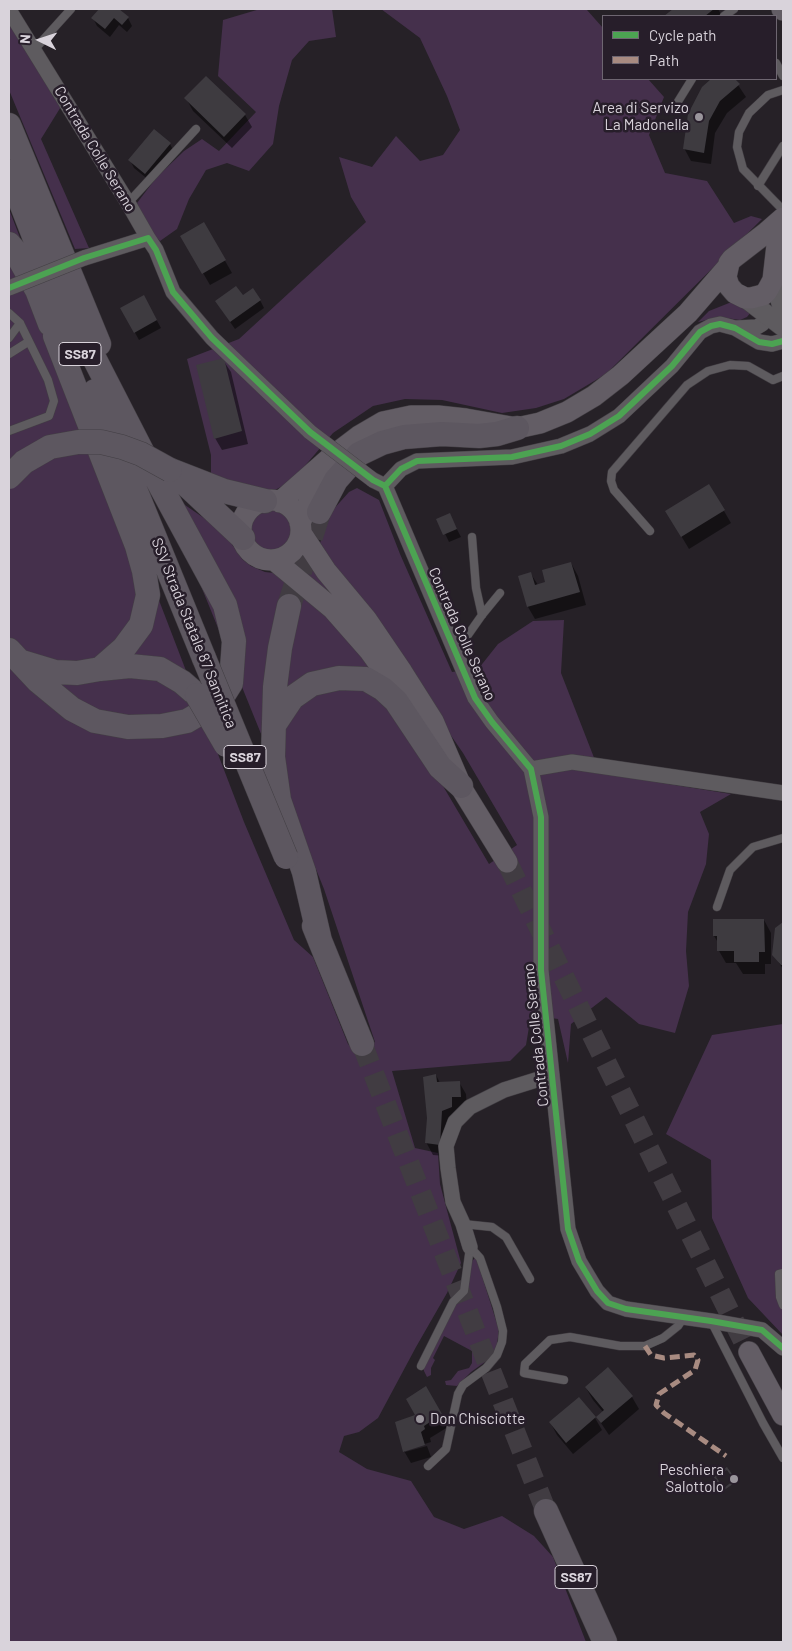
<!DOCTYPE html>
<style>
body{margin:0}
#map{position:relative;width:792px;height:1651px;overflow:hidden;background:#262127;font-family:Barlow,sans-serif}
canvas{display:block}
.frame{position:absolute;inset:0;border:10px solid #d9d3db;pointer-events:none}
.legend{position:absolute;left:602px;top:15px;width:175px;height:65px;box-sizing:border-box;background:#271e2a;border:1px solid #6e6671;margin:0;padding:6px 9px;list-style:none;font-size:15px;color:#d9d3db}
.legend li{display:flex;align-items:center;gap:10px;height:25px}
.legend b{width:25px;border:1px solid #6e6671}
.north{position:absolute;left:15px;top:15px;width:50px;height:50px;-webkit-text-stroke:4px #271e2a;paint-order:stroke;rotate:274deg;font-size:14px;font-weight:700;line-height:20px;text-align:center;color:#d9d3db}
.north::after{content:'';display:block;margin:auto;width:18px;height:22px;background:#d9d3db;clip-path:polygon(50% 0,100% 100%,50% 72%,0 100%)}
</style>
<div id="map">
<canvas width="792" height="1651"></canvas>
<div class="frame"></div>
<ul class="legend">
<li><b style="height:6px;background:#4ca352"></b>Cycle path</li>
<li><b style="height:6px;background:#a88b81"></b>Path</li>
</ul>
<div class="north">N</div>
</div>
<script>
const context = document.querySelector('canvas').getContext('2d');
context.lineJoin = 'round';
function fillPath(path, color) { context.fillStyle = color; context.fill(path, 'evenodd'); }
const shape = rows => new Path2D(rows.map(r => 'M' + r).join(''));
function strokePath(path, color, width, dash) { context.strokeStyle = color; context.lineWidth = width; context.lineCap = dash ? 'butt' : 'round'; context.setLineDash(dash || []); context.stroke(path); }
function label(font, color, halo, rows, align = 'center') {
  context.font = font + ' Barlow,sans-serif'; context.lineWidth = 5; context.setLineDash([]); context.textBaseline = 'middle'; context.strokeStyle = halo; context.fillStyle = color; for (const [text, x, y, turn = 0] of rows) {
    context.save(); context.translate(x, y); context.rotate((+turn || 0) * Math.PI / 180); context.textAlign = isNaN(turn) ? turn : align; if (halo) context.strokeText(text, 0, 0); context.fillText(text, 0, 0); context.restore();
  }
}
const green = shape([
 [260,9,332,9,336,37,309,41,292,60,279,106,273,144,249,171,227,163,206,170,189,199,177,229,160,241,147,229,137,203,156,178,184,151,202,139,219,151,256,112,218,76,223,20],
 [381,9,588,9,587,10,603,28,603,79,648,79,664,97,649,135,665,173,707,181,734,223,751,216,762,219,606,374,564,399,536,408,502,413,442,400,405,399,373,406,333,433,292,481,275,490,256,489,211,476,211,455,187,359,239,339,366,222,351,197,339,157,372,167,396,136,420,161,443,155,460,130,447,96,420,38],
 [9,16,62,105,41,139,89,248,75,249,9,90],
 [9,209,244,822,294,940,313,957,348,1044,357,1053,375,1042,324,889,175,522,182,503,223,531,242,559,251,566,265,572,274,573,303,593,361,647,489,864,517,845,463,753,354,595,320,543,332,511,349,492,357,488,379,500,400,554,452,672,479,668,498,644,533,621,564,620,561,673,600,773,731,794,700,812,709,834,706,864,688,912,686,951,689,986,675,1033,639,1024,606,997,571,1024,568,1063,558,1019,531,1015,526,1045,510,1061,392,1071,415,1148,438,1153,440,1184,461,1263,447,1293,416,1347,378,1418,359,1432,344,1436,339,1452,367,1469,411,1481,434,1517,464,1529,502,1516,534,1536,553,1557,586,1642,9,1642],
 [729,303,738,303,751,312,747,317,740,320,719,317,698,322,709,311],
 '250 530a22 22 0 1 1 44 0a22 22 0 1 1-44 0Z',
 [303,543,349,609,285,562,291,557],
 [783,1024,783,1335,748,1298,712,1218,711,1160,666,1134,712,1035],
 [476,1257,499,1330,497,1344,493,1354,485,1362,471,1372,457,1386,446,1385,445,1381,451,1380,458,1371,469,1368,472,1363,472,1351,444,1336,433,1358,435,1360,431,1368,431,1375,427,1377,424,1371,424,1366,456,1303,471,1262]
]);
const shadow = shape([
 [100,9,117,9,128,18,132,26,127,32,119,25,110,37,97,26,93,18],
 [675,9,718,9,722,16,666,16],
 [206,77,245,115,252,127,232,148,193,111,186,98],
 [713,79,734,79,746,97,727,113,715,133,711,164,691,161,684,148,703,88],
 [170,144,174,152,150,181,134,168,130,160],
 [204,224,232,273,210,285,182,237],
 [144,297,161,328,139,340,122,309],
 [243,297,260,300,264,308,235,329,221,309],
 [223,360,231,372,248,444,222,450,215,438],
 [724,511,731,523,689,549,674,524],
 [449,514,461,537,449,542,438,519],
 [571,563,578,576,586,605,535,619,528,607,520,577,531,574,538,585,547,583],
 [764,920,771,933,771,964,765,964,765,974,743,974,736,963,726,963,719,951,719,944,714,936],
 [783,923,783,969,774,955,777,929],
 [436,1075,440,1083,459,1082,466,1094,467,1109,446,1156,433,1155,426,1142],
 [608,1369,632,1397,639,1409,609,1435,597,1417,603,1412,593,1400,586,1388],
 [426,1388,448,1427,430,1438,431,1442,405,1450,405,1452,427,1446,431,1457,411,1463,404,1451],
 [595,1418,602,1430,573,1454,557,1435,550,1422]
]);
const building = shape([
 [99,9,119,9,129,17,122,25,114,18,105,29,91,18],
 [673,9,714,9,705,16,664,16],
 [206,76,246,114,224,137,184,98],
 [711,79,735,79,740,84,720,101,709,121,704,153,683,149,688,114,702,87],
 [154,129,171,143,145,174,128,160],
 [204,222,226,260,202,274,180,236],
 [236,286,243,295,253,288,261,300,230,322,215,301],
 [144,295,157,320,134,333,120,308],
 [224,358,242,431,214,439,196,365],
 [709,484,725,510,681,537,665,511],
 [450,513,457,529,443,535,436,519],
 [571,562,580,592,527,607,518,576,531,572,535,585,545,582,542,570],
 [713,919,764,919,765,952,759,952,759,962,734,962,734,951,717,951,717,936,713,936],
 [783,922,783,965,781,965,772,955,775,928],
 [436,1074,437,1082,460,1081,461,1097,452,1097,452,1107,442,1111,440,1145,425,1143,427,1118,423,1077],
 [608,1367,633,1396,601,1423,596,1417,604,1410,585,1387],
 [426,1386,442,1414,424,1426,425,1429,421,1432,425,1445,403,1452,395,1422,415,1415,406,1399],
 [579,1397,596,1417,566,1443,549,1422],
 [727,1467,737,1481,723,1491,713,1476],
 [727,1470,734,1480,724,1488,716,1477]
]);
const secondaryTunnel = shape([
 [507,862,749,1352],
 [362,1044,546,1511]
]);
const primaryTunnel = shape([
 [289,606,319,512]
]);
const service = shape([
 [724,16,734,9],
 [34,50,71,9],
 [776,63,783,76],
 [783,90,768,95,749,113,739,132,737,147,743,169,783,210],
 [674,108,692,79],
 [758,186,783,146],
 [128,203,196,129],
 [9,313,20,323,48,380,54,401,49,416,9,431],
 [9,338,20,323],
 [9,354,28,342],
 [650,531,614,490,611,481,612,472,687,385,708,371,730,365,748,366,773,380,783,376],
 [472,537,476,588,482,615],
 [456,652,482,615,500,593],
 [717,907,730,870,753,847,783,838],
 [463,1224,492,1227,506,1237,530,1279],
 [783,1273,779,1274,780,1297,783,1305],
 [711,1321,763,1423,783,1458],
 [421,1366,453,1302,464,1291,470,1247],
 [564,1380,524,1373,525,1364,550,1340,570,1337,620,1346,645,1346,663,1338,678,1326,684,1317],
 [428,1466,446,1449,458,1394,463,1385,486,1368,497,1355,502,1342,503,1331,497,1307,480,1258,470,1247]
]);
const minor = shape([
 [9,10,128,203,148,238],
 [84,258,148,238,156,250,173,292,212,338,310,432],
 [735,328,757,327,762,324,769,316],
 [373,480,385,486,475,698,492,722,531,769,541,817,541,970,568,1229,579,1261,597,1291,608,1303,626,1309,711,1321,762,1330,783,1348],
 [385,486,401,469,417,461,512,457,561,446,590,434,619,416,672,366,700,332,711,326,720,324,735,328,759,342,772,344,783,341],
 [531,769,572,762,783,793],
 [470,1247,463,1224,453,1202,448,1168,446,1146,455,1122,470,1107,504,1090,552,1075]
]);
const tertiary = shape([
 [773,280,783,309],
 [745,298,783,327]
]);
const secondary = shape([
 [782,9,783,10],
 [783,218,767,232,732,259,729,263,726,277,729,286,735,293,745,298,751,298,763,295,767,291,773,280,777,245,783,227],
 '241 530a30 30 0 1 1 60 0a30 30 0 1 1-60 0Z',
 [280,502,330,458,359,436,383,422,411,416,438,416,466,419,517,428,540,423,567,412,594,396,621,375,688,313,727,268],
 [300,523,324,469],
 [301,533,326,571,366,619,402,672,433,721,461,786],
 [274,560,333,609,369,650,407,703],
 [452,773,507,862],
 [749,1352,783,1415]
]);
const primary = shape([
 [9,125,99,344],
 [9,172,65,316],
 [9,244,15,251,37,290,50,324],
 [55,336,137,546],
 [95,391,204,658],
 [170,470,224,491,265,501],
 [179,478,243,538],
 [319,512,336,480,359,454,382,443,404,437,442,434,479,436,497,434,517,428],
 [289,606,280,648,275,687,273,757,279,800,304,872,320,941],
 [9,650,38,681,72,709,95,721,128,727,162,726,187,721,219,702,231,683,234,641,225,605,148,463,90,350,59,302],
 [22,662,55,672,77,673,100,669,130,666,160,669,182,682,197,695],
 [100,669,124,648,141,625,148,595,144,571,137,546,135,532],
 [274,725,292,698,312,684,339,678,366,679,383,689,396,701,440,767,461,786],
 [314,926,362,1044],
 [546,1511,605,1642]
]);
const minorBridge = shape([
 [9,288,84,258],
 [310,432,373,480]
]);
const primaryBridge = shape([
 [9,477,24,462,50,447,78,442,101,442,122,447,141,454,170,470],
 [204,658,286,857],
 [197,695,226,745]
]);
const quiet = shape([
 [645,1346,651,1355,664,1358,694,1355,698,1360,695,1370,659,1394,656,1405,664,1413,726,1456]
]);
const cycleway = shape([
 [9,288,84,258,148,238,156,250,173,292,212,338,310,432,373,480,385,486,475,698,492,722,531,769,541,817,541,970,568,1229,579,1261,597,1291,608,1303,626,1309,711,1321,762,1330,783,1348],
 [385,486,401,469,417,461,512,457,561,446,590,434,619,416,672,366,700,332,711,326,720,324,735,328,759,342,772,344,783,341]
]);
const markers = [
 [699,117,5,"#9a959c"],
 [420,1419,5,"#9a959c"],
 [734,1479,5,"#9a959c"]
];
const shields = [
 [80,354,42],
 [245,757,42],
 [576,1577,42]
];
const shieldNames = [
 ["SS87",80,354],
 ["SS87",245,757],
 ["SS87",576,1577]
];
const poiNames = [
 ["Area di Servizo",689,108],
 ["La Madonella",689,125],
 ["Don Chisciotte",430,1419,"left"],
 ["Peschiera",724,1470],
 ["Salottolo",724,1487]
];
const streetNames = [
 ["Contrada Colle Serano",95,149,59],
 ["SSV Strada Statale 87 Sannitica",194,633,68],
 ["Contrada Colle Serano",462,634,66],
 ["Contrada Colle Serano",536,1035,-96]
];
fillPath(green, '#45304c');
fillPath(shadow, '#0007');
fillPath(building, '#3e3b40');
strokePath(secondaryTunnel, '#413c42', 21, [21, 11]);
strokePath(primaryTunnel, '#413c42', 24, [24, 12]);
strokePath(service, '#433f44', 9);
strokePath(minor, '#433f44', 16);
strokePath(tertiary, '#433f44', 20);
strokePath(secondary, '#433f44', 22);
strokePath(primary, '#433f44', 25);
strokePath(service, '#5e5b5f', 8);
strokePath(minor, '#5e5b5f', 15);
strokePath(tertiary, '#5e5b5f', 19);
strokePath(secondary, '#635d65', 21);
strokePath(primary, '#5d5760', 24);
strokePath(minorBridge, '#433f44', 16, []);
strokePath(primaryBridge, '#433f44', 25, []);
strokePath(minorBridge, '#5e5b5f', 15);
strokePath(primaryBridge, '#5d5760', 24);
strokePath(quiet, '#a88b81', 5, [10, 5]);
strokePath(cycleway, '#4ca352', 6);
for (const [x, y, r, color] of markers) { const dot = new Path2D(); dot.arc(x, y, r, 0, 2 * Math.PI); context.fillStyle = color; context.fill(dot); strokePath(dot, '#271e2a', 2); }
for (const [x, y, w] of shields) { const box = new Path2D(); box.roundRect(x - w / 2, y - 11.5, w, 23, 4); context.fillStyle = '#271e2a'; context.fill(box); strokePath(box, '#d9d3db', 1); }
label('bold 14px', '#d9d3db', null, shieldNames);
label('15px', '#d9d3db', '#271e2a', poiNames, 'right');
label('15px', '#d9d3db', '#271e2a', streetNames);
</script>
